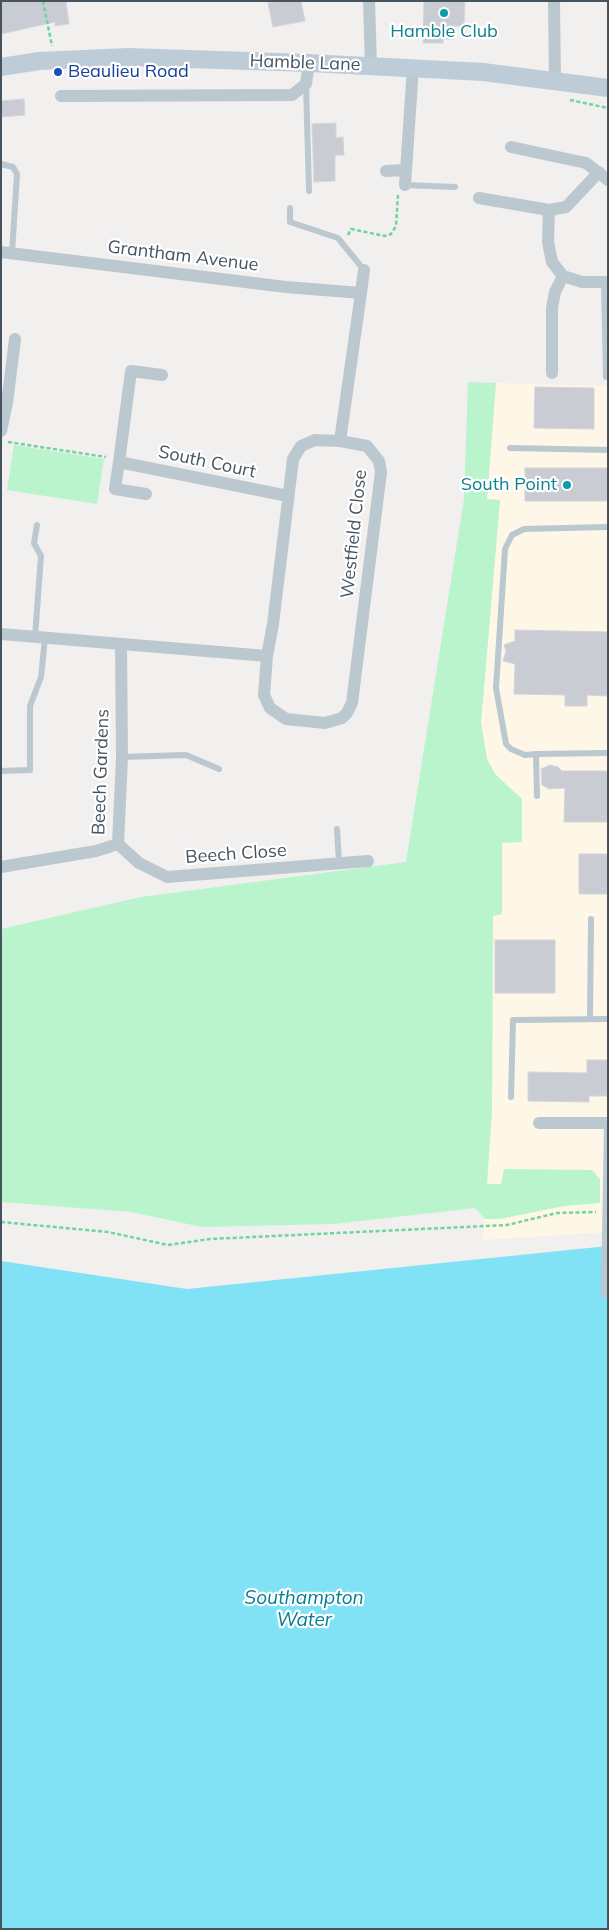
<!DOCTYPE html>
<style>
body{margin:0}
#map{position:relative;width:609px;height:1930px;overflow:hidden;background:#f2efef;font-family:Mulish,sans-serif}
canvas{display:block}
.frame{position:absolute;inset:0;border:2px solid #45545f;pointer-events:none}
</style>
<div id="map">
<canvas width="609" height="1930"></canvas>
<div class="frame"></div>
</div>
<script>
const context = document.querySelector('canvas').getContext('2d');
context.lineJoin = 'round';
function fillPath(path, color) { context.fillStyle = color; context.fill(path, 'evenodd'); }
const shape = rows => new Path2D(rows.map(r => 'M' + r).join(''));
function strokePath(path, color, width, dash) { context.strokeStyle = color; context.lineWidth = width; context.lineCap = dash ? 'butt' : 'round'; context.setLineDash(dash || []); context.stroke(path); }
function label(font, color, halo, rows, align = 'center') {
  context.font = font + ' Mulish,sans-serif'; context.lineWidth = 4.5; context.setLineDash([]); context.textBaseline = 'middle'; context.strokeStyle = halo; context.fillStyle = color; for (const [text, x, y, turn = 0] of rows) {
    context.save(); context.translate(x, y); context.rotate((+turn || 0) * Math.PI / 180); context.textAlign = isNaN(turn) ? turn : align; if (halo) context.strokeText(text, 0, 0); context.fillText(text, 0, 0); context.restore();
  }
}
const commercial = shape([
 [496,383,608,386,608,1232,483,1240,492,1109,493,916,502,913,502,843,522,842,522,799,495,774,487,759,481,723,500,500,487,500]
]);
const green = shape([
 [468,382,496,383,487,499,500,500,481,723,487,759,495,774,522,799,522,842,502,843,502,914,493,916,492,1109,487,1184,501,1184,504,1169,592,1170,600,1179,600,1203,564,1206,500,1219,485,1219,475,1208,334,1224,202,1227,131,1212,1,1202,1,929,141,897,406,862,464,499],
 [14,445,104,459,97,504,7,490]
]);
const water = shape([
 [608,1246,608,1929,1,1929,1,1261,187,1289]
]);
const building = shape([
 [1,1,66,1,69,24,55,26,55,22,1,34,1,1],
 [278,1,301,1,305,21,273,27,268,3,278,1],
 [424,1,465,1,464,26,454,26,454,39,443,39,443,43,423,43,424,1],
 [24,99,25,115,1,117,1,101,24,99],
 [336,123,336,138,343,137,344,155,335,155,335,181,314,182,312,124,336,123],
 [535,387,594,388,594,429,534,428,535,387],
 [525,468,608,468,608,501,525,501,525,468],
 [515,630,608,632,608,696,587,695,587,706,565,706,565,695,514,694,515,664,503,661,506,651,504,645,515,641,515,630],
 [550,765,558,767,562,771,608,771,608,822,564,822,565,788,549,789,542,785,541,769,550,765],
 [579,854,608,854,608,894,579,894,579,854],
 [495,940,555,940,555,993,495,993,495,940],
 [587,1060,608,1060,608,1096,589,1096,589,1102,528,1101,528,1072,587,1073,587,1060]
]);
const path = shape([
 [43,1,52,46],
 [570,100,608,108],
 [348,235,351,229,385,236,391,234,396,226,398,195],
 [8,442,106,457],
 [1,1222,108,1232,168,1245,210,1239,507,1225,557,1213,596,1212]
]);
const service = shape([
 [306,85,309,191],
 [1,164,13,167,17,174,12,253],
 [405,185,455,187],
 [290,208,290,222,338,238,364,270],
 [604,282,606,377],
 [510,448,608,450],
 [35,637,41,556,34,543,37,525],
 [536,754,525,755,511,749,506,744,496,688,505,549,512,535,524,529,608,527],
 [122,757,186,755,219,769],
 [1,771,30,770,30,706,41,677,45,638],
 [537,796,536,754,608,753],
 [337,829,339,863],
 [590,1019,591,919],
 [511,1097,513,1020,608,1019],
 [604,1295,607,1123]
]);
const minor = shape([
 [369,1,371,66],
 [554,1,555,81],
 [61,96,292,95,306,84,309,63],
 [511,147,586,163,608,180],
 [386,171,405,170],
 [405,185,413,67],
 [479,198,549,210,566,207,599,172],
 [549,210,548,242,552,262,563,276,582,282,608,282],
 [1,252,286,287,361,293,340,441],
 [361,293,364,270],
 [552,373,552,308,555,292,563,276],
 [162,375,131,371,119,462,288,496],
 [1,431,7,403,15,339],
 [315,440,340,441,367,446,379,461,381,472,352,703,347,713,342,718,325,723,286,719,270,708,264,695,267,656,273,624,293,459,301,446,315,440],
 [119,462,115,489,146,494],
 [1,634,267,656],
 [118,844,139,863,167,877,368,861],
 [1,867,96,851,118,844,122,757,121,644],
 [539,1123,608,1123]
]);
const secondary = shape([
 [1,67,39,61,128,57,309,63,483,72,608,88]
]);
const markers = [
 [444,13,5,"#0f9aa8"],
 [58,72,5,"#1a4fb4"],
 [567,485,5,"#0f9aa8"]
];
const cultureNames = [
 ["Hamble Club",444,32],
 ["South Point",557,485,"right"]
];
const streetNames = [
 ["Hamble Lane",305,63,2],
 ["Grantham Avenue",183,256,7],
 ["South Court",207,462,12],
 ["Westfield Close",354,534,-84],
 ["Beech Gardens",101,772,-88],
 ["Beech Close",236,854,-4]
];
const transitNames = [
 ["Beaulieu Road",68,72]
];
const waterNames = [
 ["Southampton",304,1598],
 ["Water",304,1620]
];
fillPath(commercial, '#fef6e7');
fillPath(green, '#b9f4cd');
fillPath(water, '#82e2f5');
fillPath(building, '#c9ccd2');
strokePath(building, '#d3d6db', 1);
strokePath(path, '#6ed59d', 2.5, [4, 2.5]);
strokePath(service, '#bbc8d0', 6);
strokePath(minor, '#bbc8d0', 12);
strokePath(secondary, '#beccd8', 18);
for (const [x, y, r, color] of markers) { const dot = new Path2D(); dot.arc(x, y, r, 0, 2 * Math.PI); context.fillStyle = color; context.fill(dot); strokePath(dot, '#fff', 2); }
label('18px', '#0d838f', '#fff', cultureNames);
label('18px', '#45545f', '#fff', streetNames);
label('18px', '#164399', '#fff', transitNames, 'left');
label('italic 19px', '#037e96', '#fff', waterNames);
</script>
